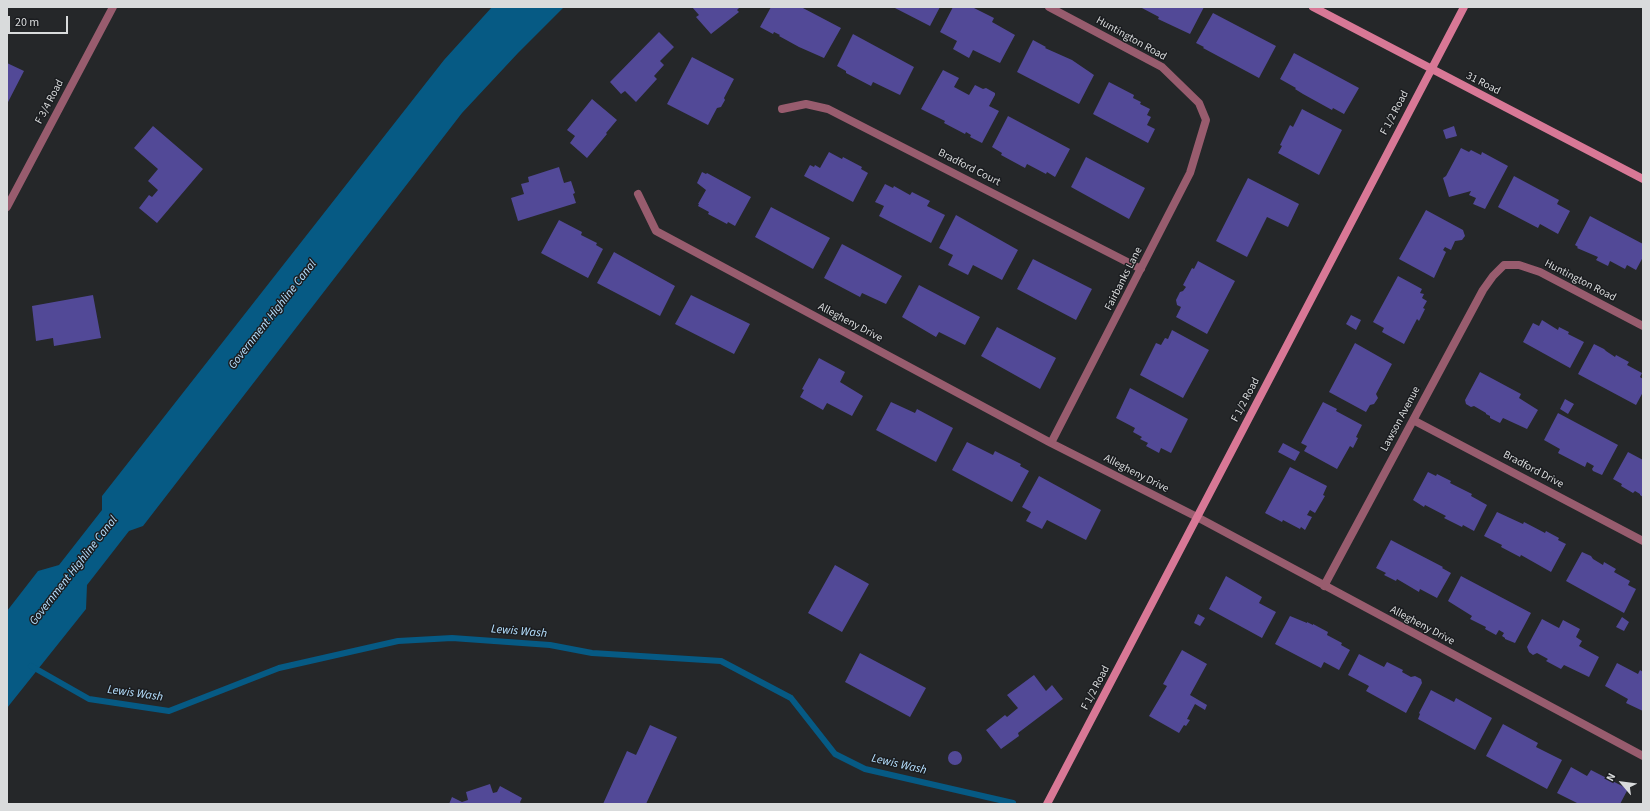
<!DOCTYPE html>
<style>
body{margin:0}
#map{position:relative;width:1650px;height:811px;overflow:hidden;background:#252729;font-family:"Source Sans 3",sans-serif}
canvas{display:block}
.frame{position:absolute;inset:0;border:8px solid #d9dbdc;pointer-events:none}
.north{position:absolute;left:1602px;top:763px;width:40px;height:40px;-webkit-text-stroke:3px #1b1d20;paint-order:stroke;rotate:298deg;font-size:11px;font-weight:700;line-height:16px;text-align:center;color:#d9dbdc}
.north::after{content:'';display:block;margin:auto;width:14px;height:18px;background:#d9dbdc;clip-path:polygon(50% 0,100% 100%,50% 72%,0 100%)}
.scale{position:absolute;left:8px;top:16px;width:60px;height:18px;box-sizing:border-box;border:2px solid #d9dbdc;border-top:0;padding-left:5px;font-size:12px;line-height:14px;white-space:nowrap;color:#d9dbdc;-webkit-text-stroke:3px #1b1d20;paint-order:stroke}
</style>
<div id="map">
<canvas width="1650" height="811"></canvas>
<div class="frame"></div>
<div class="north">N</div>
<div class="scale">20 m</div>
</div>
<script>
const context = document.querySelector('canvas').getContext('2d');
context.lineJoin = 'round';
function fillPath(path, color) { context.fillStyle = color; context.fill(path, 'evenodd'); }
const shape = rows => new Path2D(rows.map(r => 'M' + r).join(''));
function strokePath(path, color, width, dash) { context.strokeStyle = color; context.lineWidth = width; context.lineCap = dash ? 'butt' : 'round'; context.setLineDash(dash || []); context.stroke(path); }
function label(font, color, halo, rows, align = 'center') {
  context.font = font + ' "Source Sans 3",sans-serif'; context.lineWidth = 3; context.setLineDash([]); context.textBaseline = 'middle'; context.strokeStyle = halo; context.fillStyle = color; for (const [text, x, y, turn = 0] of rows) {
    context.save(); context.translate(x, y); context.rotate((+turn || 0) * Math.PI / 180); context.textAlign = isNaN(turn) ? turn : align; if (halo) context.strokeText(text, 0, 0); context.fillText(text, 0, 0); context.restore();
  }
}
const water = shape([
 [492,7,564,7,518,53,462,113,143,526,129,531,87,585,86,609,7,708,7,611,38,571,59,565,102,510,102,496,444,60]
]);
const stream = shape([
 [31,666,89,699,169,711,279,668,398,641,452,638,550,645,592,653,721,661,791,698,835,754,865,769,1013,803]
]);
const building = shape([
 [692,7,740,7,737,10,739,12,711,34,696,17,699,15],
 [771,7,801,7,841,28,824,58,799,47,779,36,780,35,774,32,773,34,760,27],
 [893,7,940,7,930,26],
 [953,7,972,7,994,18,992,22,1015,35,1000,63,973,50,969,58,953,49,957,41,940,32],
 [1140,7,1204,7,1190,34,1158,19,1159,17],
 [1213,13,1276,46,1259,78,1203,48,1204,47,1196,43],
 [659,32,674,47,660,61,664,65,654,76,657,79,636,102,625,91,621,94,610,82],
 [853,34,914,67,900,95,873,82,871,86,846,73,846,71,837,66],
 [1033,40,1046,47,1045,48,1072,60,1094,75,1079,104,1017,72],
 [1294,53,1359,88,1344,114,1333,108,1332,110,1303,94,1295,89,1296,88,1280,79],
 [692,57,734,79,724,98,725,100,721,107,717,108,708,125,667,104],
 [7,63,24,71,7,104],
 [943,70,959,78,954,87,969,95,975,85,983,89,986,88,995,93,995,95,989,106,999,111,982,143,970,137,971,135,966,132,965,134,944,123,945,121,921,109],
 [1109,82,1134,95,1133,98,1141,102,1140,104,1150,109,1147,115,1151,117,1147,125,1155,129,1148,143,1093,114],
 [592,99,617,120,606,133,607,134,587,158,570,143,575,136,567,130],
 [1302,109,1342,130,1319,175,1278,153,1282,146,1280,145,1290,125,1293,127],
 [1008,116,1070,149,1055,177,1047,172,1046,174,1027,164,1025,168,1001,155,1002,153,992,147],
 [153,126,203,169,157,223,139,208,149,195,152,197,158,190,148,181,158,169,134,148],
 [1454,126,1457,136,1446,139,1443,130],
 [1461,148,1469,152,1471,150,1481,155,1482,152,1508,166,1485,209,1473,204,1476,198,1469,195,1471,191,1449,197,1443,178,1446,176],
 [829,152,842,159,843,157,862,167,861,169,868,173,853,202,804,176,810,165,814,167,815,165,820,168],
 [1086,157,1145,188,1129,219,1071,187],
 [559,167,564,183,571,181,575,193,573,194,576,203,518,221,511,198,524,194,521,184,529,182,528,177],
 [702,172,706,174,707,173,751,197,735,226,728,222,727,224,708,214,709,212,698,206,699,204,698,204,706,190,697,183],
 [1514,176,1559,200,1557,204,1570,211,1558,234,1540,224,1538,228,1498,207],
 [1248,178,1299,204,1288,227,1267,217,1247,257,1216,241],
 [885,184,893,188,894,186,910,195,912,192,930,201,927,206,945,215,931,243,879,216,884,206,875,202],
 [771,207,830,238,813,269,755,237],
 [1426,210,1463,230,1465,236,1462,240,1455,241,1451,250,1445,247,1443,250,1446,252,1434,278,1399,259],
 [956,215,1018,250,1002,280,973,265,968,275,948,265,953,255,939,248],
 [1590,216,1643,244,1643,257,1636,270,1627,265,1625,269,1610,261,1608,266,1596,260,1598,257,1577,248,1578,247,1575,245],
 [559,220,582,232,581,235,597,243,596,245,603,249,588,278,541,253],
 [842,244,902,276,886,304,862,293,860,297,824,278],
 [614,252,675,286,660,316,597,283],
 [1033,259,1092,289,1076,320,1017,289],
 [1198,261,1235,281,1207,334,1176,317,1181,307,1177,305,1176,300,1180,292,1183,291,1186,287,1183,285,1192,268,1194,269],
 [1398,276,1422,289,1420,293,1424,294,1422,298,1427,301,1423,308,1425,309,1419,321,1417,319,1404,344,1382,332,1384,328,1373,322],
 [919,285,980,317,965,345,939,332,936,337,902,317],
 [93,295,101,338,54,346,53,338,36,341,32,306],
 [691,295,750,324,734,354,675,324],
 [1351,315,1361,320,1356,330,1346,324],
 [1542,320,1558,330,1559,327,1569,332,1568,334,1584,342,1570,368,1523,342,1533,323,1539,326],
 [997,327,1056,358,1040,389,981,356],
 [1172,330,1209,350,1183,398,1140,375,1156,343,1161,345,1165,338,1168,339],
 [1355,343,1392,364,1376,394,1378,398,1374,404,1370,405,1366,412,1329,392],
 [1594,344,1604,349,1606,351,1615,357,1616,355,1629,362,1627,365,1642,373,1640,377,1643,379,1643,392,1636,405,1578,374],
 [819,358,845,372,840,382,863,396,852,416,827,403,823,410,800,397,804,390,802,389],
 [1480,372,1521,394,1519,398,1538,410,1527,429,1503,418,1500,423,1490,418,1490,416,1486,414,1486,413,1474,406,1471,407,1466,404,1465,400],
 [1130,388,1188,419,1171,453,1161,448,1159,453,1146,446,1148,443,1140,439,1142,437,1133,432,1135,428,1116,418],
 [1565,399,1574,404,1568,414,1560,409],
 [891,402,915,413,917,409,953,428,936,462,876,430],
 [1323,402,1337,409,1336,411,1362,425,1356,437,1358,438,1353,448,1350,446,1337,469,1304,451,1307,446,1301,443],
 [1558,413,1618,445,1602,475,1593,471,1592,469,1594,466,1587,462,1585,467,1558,453,1560,449,1544,440],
 [967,442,993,455,995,451,1021,464,1020,466,1029,471,1012,502,952,470],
 [1283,443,1300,452,1295,461,1278,452],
 [1628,452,1643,460,1643,497,1640,495,1640,494,1635,491,1633,493,1621,486,1622,484,1613,479],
 [1290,467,1327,486,1323,495,1325,496,1315,513,1310,510,1307,515,1312,517,1305,530,1301,527,1300,529,1283,520,1282,522,1265,513],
 [1428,472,1436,476,1437,474,1451,481,1450,483,1472,494,1471,496,1487,505,1474,531,1463,525,1462,527,1444,518,1446,516,1425,505,1424,507,1413,500],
 [1039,476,1101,510,1086,540,1047,520,1042,529,1026,521,1031,512,1022,507],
 [1497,512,1523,524,1524,522,1545,533,1546,531,1559,538,1558,540,1566,544,1551,572,1521,555,1520,557,1501,547,1502,545,1484,536],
 [1391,540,1443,567,1442,568,1451,573,1437,598,1420,589,1419,592,1397,579,1396,581,1384,575,1386,573,1376,568],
 [1582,552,1591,556,1593,559,1603,565,1604,562,1616,569,1614,572,1630,581,1628,585,1636,589,1624,613,1566,581],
 [835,565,869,584,842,632,808,613],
 [1226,576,1262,597,1259,603,1276,612,1262,638,1209,609],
 [1461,576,1531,613,1515,643,1505,639,1505,638,1502,636,1504,633,1499,630,1496,635,1485,629,1486,627,1470,619,1472,616,1448,601],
 [1198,614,1205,618,1200,626,1194,623],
 [1290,616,1307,623,1307,622,1313,625,1313,624,1328,632,1327,635,1342,643,1341,645,1350,650,1339,670,1324,662,1321,668,1275,644],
 [1622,617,1629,622,1624,631,1616,627],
 [1542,619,1559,628,1563,620,1580,629,1576,637,1582,641,1579,646,1599,657,1589,677,1564,665,1561,669,1546,661,1548,659,1537,653,1533,655,1529,652,1527,647],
 [1182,650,1207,664,1190,695,1207,705,1205,710,1195,704,1187,719,1190,720,1186,726,1184,725,1179,733,1149,716,1167,686,1163,684],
 [860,653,926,688,910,717,845,682],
 [1359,654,1384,667,1387,662,1403,670,1402,672,1411,677,1415,676,1421,679,1422,683,1406,713,1366,691,1369,686,1348,675],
 [1617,663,1638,674,1640,670,1643,672,1643,711,1626,703,1628,699,1605,686],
 [1034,675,1046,691,1052,685,1063,699,1018,733,1019,736,1001,749,986,730,1005,715,1007,717,1018,708,1007,695],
 [1431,690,1454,702,1456,698,1492,718,1475,750,1418,719,1420,714,1419,713],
 [1503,724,1538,743,1536,747,1562,760,1547,789,1486,756],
 [650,725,677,737,646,804,603,804,627,751,636,755],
 '948 758a7 7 0 1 1 14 0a7 7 0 1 1-14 0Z',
 [1571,767,1587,776,1591,770,1628,789,1620,804,1579,804,1557,793],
 [490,784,493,793,497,792,500,786,522,798,520,802,521,804,449,804,452,797,462,802,468,800,466,792]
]);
const street = shape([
 [1049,7,1162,67,1199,103,1206,120,1190,173,1051,443],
 [782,109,806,104,828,109,1141,269],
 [638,194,656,231,1051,443,1197,517,1643,756],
 [7,207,113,7],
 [1413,420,1643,541],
 [1324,586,1483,290,1493,276,1504,265,1519,265,1540,272,1643,326]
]);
const secondary = shape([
 [1313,7,1643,179],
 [1047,804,1464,7]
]);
const streetNames = [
 ["Huntington Road",1131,39,29],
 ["31 Road",1483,84,27],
 ["F 3/4 Road",50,102,-62],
 ["F 1/2 Road",1395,113,-62],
 ["Bradford Court",969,168,27],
 ["Fairbanks Lane",1124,279,-63],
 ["Huntington Road",1580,281,27],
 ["Allegheny Drive",850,323,28],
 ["F 1/2 Road",1246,400,-62],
 ["Lawson Avenue",1401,419,-62],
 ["Bradford Drive",1533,470,28],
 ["Allegheny Drive",1136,474,27],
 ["Allegheny Drive",1422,626,28],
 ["F 1/2 Road",1096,688,-62]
];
const waterNames = [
 ["Government Highline Canal",273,315,-52],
 ["Government Highline Canal",74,571,-52],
 ["Lewis Wash",519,632,5],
 ["Lewis Wash",135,694,8],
 ["Lewis Wash",899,765,13]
];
fillPath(water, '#065a84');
strokePath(stream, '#065a84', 6);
fillPath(building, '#524997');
strokePath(street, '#985c6e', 8);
strokePath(secondary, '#d87896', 8);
label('11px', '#d9dbdc', '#1b1d20', streetNames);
label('italic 12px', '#b6e0ff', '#1b1d20', waterNames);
</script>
